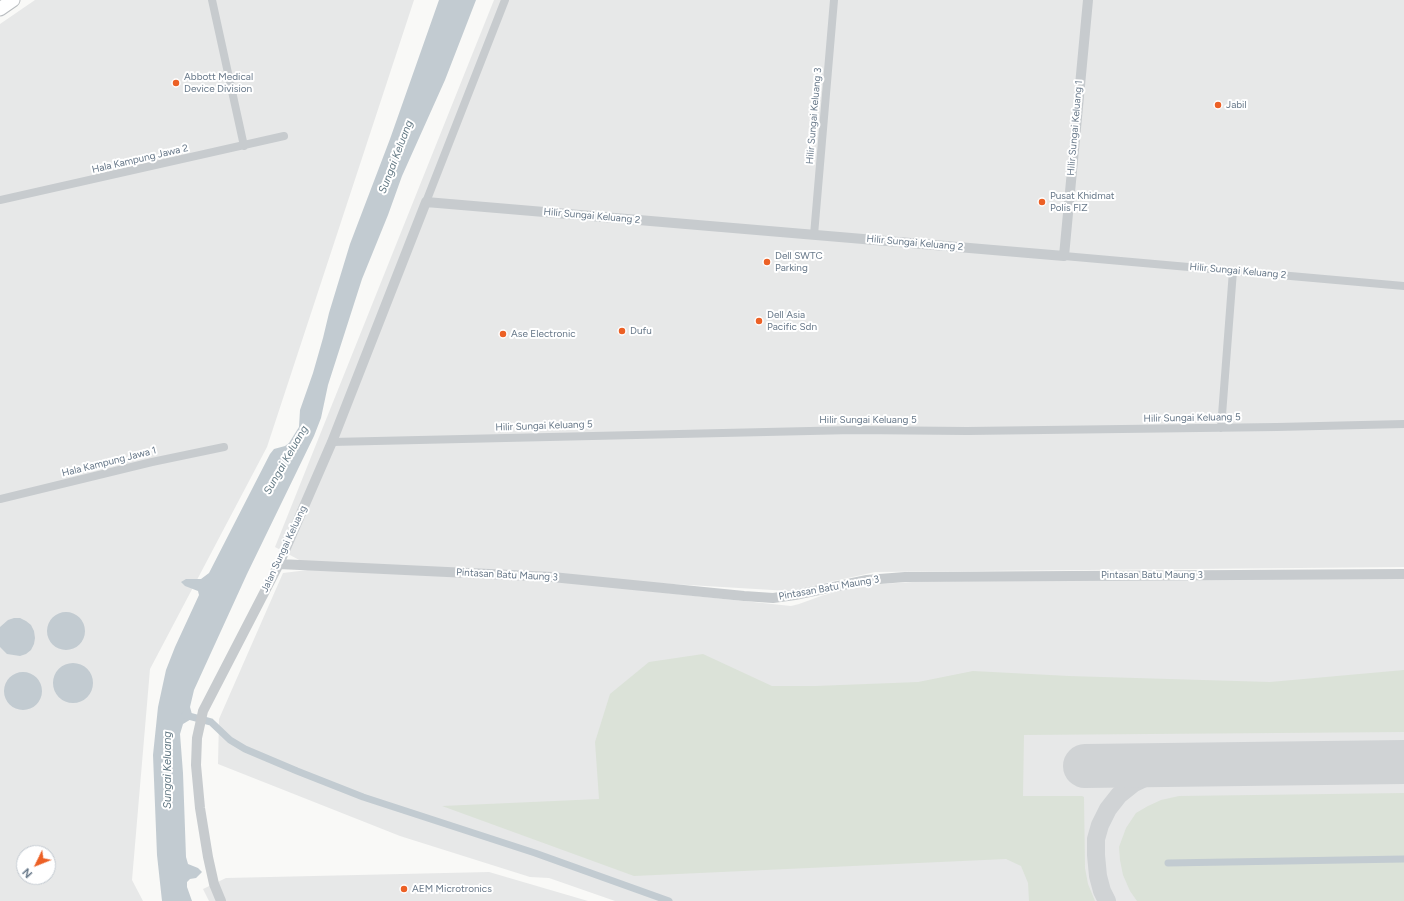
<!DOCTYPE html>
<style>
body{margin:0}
#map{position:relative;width:1404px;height:901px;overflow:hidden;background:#f9f9f7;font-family:Figtree,sans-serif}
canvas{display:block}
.north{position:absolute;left:16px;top:845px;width:40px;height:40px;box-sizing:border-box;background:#fff;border:1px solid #c2c9d0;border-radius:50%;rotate:227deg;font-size:11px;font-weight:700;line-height:16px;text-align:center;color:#677889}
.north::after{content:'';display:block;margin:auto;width:14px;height:18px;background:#ec6025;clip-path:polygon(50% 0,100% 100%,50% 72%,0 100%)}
</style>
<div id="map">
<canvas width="1404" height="901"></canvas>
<div class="north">N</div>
</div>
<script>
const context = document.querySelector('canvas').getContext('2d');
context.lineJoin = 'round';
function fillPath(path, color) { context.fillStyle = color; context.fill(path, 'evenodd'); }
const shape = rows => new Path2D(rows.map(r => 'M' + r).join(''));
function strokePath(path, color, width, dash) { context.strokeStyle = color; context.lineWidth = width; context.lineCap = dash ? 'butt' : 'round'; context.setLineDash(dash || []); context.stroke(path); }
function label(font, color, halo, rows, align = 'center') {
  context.font = font + ' Figtree,sans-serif'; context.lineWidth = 4; context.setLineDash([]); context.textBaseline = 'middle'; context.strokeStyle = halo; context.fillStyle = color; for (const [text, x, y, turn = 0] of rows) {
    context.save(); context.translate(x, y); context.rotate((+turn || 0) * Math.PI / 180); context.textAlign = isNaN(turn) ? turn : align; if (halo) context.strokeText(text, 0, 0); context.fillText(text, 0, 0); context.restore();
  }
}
const built = shape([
 [35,0,414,0,267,447,150,669,132,880,143,901,0,901,0,24],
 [24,853,48,853,48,877,24,877],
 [494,0,1404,0,1404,567,875,572,789,591,303,562,275,547],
 [316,569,553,581,791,606,799,604,821,596,842,590,881,584,944,580,1404,577,1404,901,615,901,549,878,530,877,400,836,218,764,219,719,283,573],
 [489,872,588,901,209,901,203,889,226,878]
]);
const green = shape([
 [703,654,772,686,815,686,918,682,973,671,1069,676,1270,682,1404,670,1404,732,1024,735,1023,796,1082,796,1084,797,1085,868,1088,884,1095,901,1029,901,1028,883,1021,866,1006,859,634,876,442,806,599,799,595,742,610,694,649,662],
 [1404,793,1404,901,1137,901,1130,891,1123,875,1120,860,1119,847,1126,828,1136,813,1148,806,1161,800,1179,796]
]);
const water = shape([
 [439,0,476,0,445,80,402,176,388,215,362,279,328,385,321,418,314,436,247,574,194,690,190,707,193,718,183,724,180,734,183,773,186,857,188,864,198,868,202,872,196,878,190,879,187,882,187,887,192,901,162,901,157,855,153,755,158,707,166,670,175,647,199,595,198,591,185,586,181,582,186,579,201,579,209,573,270,454,274,449,285,446,289,443,299,427,300,410,313,373,323,338,329,313,350,244,390,139],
 '47 631a19 19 0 1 1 38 0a19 19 0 1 1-38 0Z',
 [14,618,20,618,26,621,31,625,34,631,35,638,34,644,31,650,26,654,20,656,7,654,0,647,0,627,8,620],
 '53 683a20 20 0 1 1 40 0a20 20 0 1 1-40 0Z',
 '4 691a19 19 0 1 1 38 0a19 19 0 1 1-38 0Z'
]);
const canal = shape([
 [185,715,211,722,230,740,245,749,297,771,363,797,535,853,669,901],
 [1168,863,1404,859]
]);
const taxiway = shape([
 [1107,901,1102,891,1098,876,1096,855,1096,839,1100,825,1108,809,1119,795,1134,783,1151,775,1189,765]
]);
const runway = shape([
 [1085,766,1404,762]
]);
const minor = shape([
 [212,0,244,146],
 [0,200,284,136],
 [426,202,505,0],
 [814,235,834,0],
 [1064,256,1404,286],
 [1221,428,1233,271],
 [332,442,853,430,967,431,1277,427,1404,424],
 [0,499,152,462,224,447]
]);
const tertiary = shape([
 [279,564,552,577,744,596,773,598,795,595,867,580,905,577,1404,574],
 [221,901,214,884,208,857,200,808,196,765,197,738,203,711,279,564,332,442,426,202,1064,256,1088,0]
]);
const trunk = shape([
 [0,9,13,0]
]);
const markers = [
 [176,83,4,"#ec6025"],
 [1218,105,4,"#ec6025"],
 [1042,202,4,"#ec6025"],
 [767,262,4,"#ec6025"],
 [759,321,4,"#ec6025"],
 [622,331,4,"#ec6025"],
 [503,334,4,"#ec6025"],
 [404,889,4,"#ec6025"]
];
const poiNames = [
 ["Abbott Medical",184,77],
 ["Device Division",184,89],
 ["Jabil",1226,105],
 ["Pusat Khidmat",1050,196],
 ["Polis FIZ",1050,208],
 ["Dell SWTC",775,256],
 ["Parking",775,268],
 ["Dell Asia",767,315],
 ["Pacific Sdn",767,327],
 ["Dufu",630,331],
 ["Ase Electronic",511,334],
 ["AEM Microtronics",412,889]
];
const streetNames = [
 ["Hilir Sungai Keluang 3",814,116,-85],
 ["Hilir Sungai Keluang 1",1075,128,-85],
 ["Hala Kampung Jawa 2",140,159,-13],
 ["Hilir Sungai Keluang 2",592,216,5],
 ["Hilir Sungai Keluang 2",915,243,5],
 ["Hilir Sungai Keluang 2",1238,271,5],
 ["Hilir Sungai Keluang 5",1192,418,-1],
 ["Hilir Sungai Keluang 5",868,420],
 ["Hilir Sungai Keluang 5",544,426,-2],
 ["Hala Kampung Jawa 1",109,462,-14],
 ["Jalan Sungai Keluang",284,549,-65],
 ["Pintasan Batu Maung 3",507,575,3],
 ["Pintasan Batu Maung 3",1152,575],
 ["Pintasan Batu Maung 3",829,588,-10]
];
const waterNames = [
 ["Sungai Keluang",396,157,-69],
 ["Sungai Keluang",286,460,-60],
 ["Sungai Keluang",168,770,-90]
];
fillPath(built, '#e7e8e8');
fillPath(green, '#dbe2d8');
fillPath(water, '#c2cbd1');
strokePath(canal, '#c2cbd1', 7);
strokePath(taxiway, '#d0d3d5', 18);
strokePath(runway, '#d0d3d5', 44);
strokePath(trunk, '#b9bdc0', 15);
strokePath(minor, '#c7cbce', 8);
strokePath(tertiary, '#c7cbce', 10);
strokePath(trunk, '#fff', 13);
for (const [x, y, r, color] of markers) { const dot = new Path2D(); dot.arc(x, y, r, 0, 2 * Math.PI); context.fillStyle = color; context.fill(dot); strokePath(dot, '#fff', 1.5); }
label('10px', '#677889', '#fff', poiNames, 'left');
label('10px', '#677889', '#fff', streetNames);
label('italic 11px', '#637984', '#fff', waterNames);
</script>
